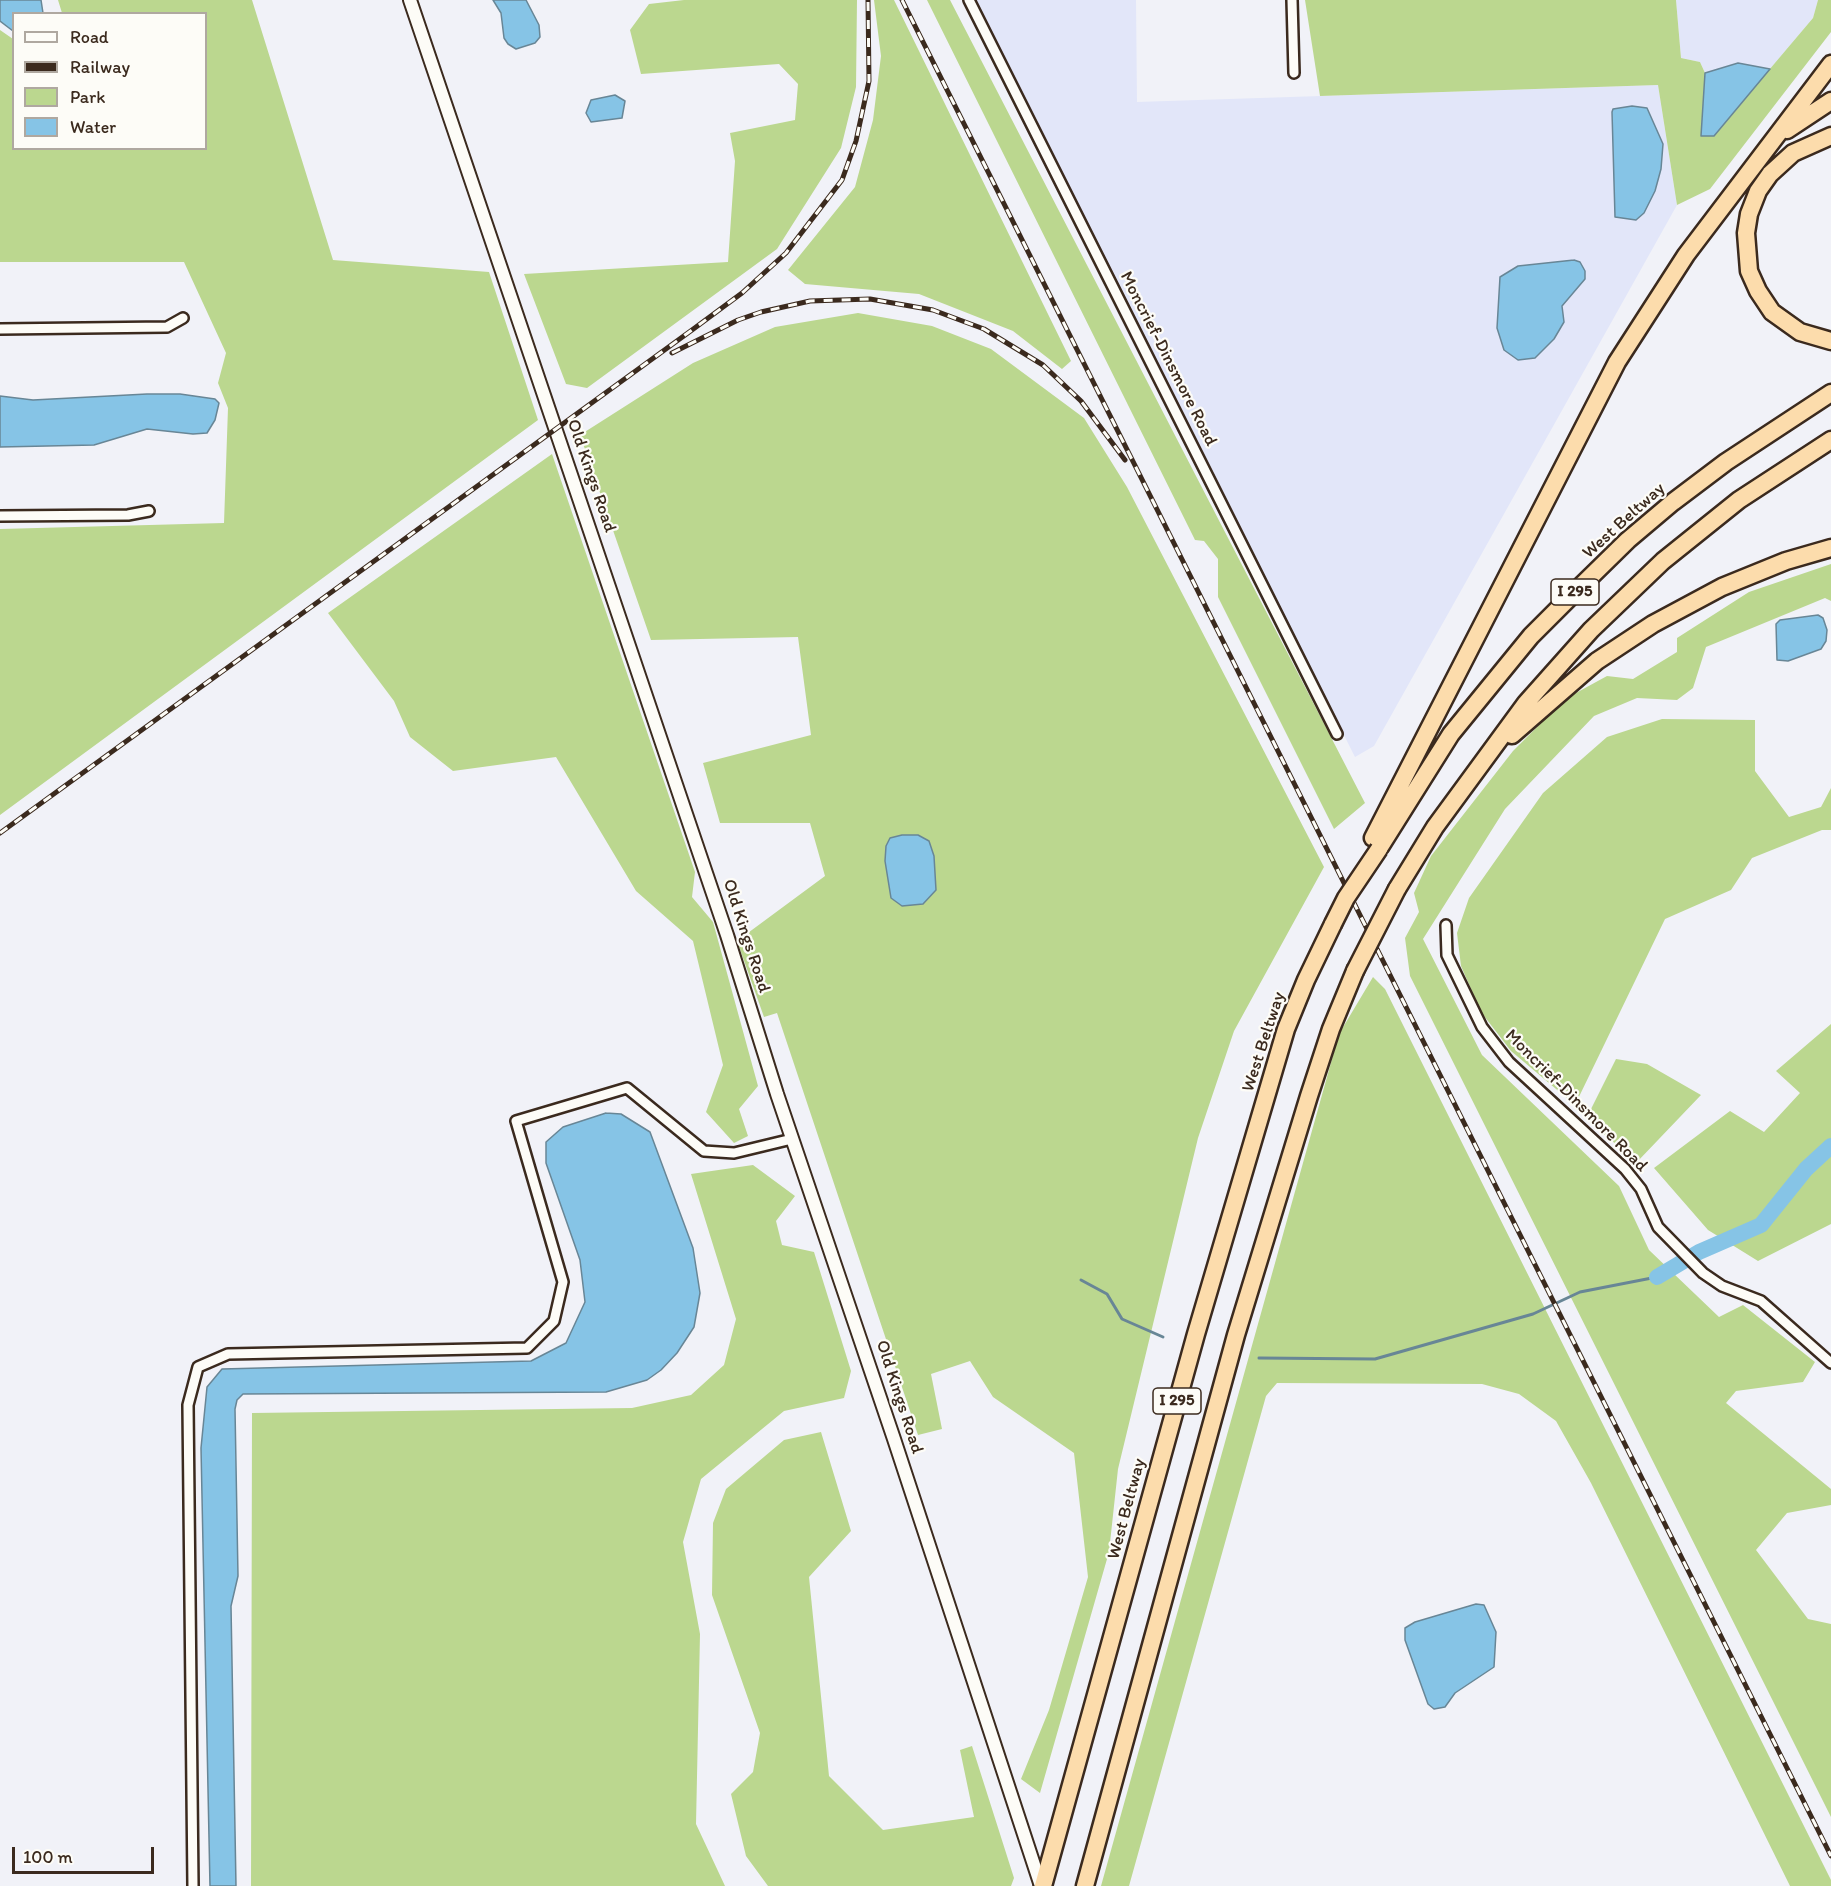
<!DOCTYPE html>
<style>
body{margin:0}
#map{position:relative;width:1831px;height:1886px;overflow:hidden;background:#f1f2f8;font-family:Itim,sans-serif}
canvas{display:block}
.legend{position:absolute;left:12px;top:12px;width:195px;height:138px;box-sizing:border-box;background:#fdfcf7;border:2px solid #afa8a0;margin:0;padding:8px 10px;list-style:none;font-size:18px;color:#3b2a1e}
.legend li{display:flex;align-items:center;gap:12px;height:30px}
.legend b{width:30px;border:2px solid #afa8a0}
.scale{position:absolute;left:12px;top:1847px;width:142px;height:27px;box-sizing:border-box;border:3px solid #3b2a1e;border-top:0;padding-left:8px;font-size:18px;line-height:21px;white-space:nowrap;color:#3b2a1e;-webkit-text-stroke:4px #fdfcf7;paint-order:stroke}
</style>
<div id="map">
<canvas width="1831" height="1886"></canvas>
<ul class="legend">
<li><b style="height:8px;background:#fdfcf7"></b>Road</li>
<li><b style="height:8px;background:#3b2a1e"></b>Railway</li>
<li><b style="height:16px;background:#bbd78f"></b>Park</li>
<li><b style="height:16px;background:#86c4e6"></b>Water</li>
</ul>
<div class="scale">100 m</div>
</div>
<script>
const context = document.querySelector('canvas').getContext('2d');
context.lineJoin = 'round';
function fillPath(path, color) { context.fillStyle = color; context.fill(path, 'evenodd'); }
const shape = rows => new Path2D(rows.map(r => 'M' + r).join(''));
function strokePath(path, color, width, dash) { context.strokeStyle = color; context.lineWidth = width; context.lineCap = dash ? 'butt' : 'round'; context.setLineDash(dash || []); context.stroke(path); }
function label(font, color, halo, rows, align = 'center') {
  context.font = font + ' Itim,sans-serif'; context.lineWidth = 4.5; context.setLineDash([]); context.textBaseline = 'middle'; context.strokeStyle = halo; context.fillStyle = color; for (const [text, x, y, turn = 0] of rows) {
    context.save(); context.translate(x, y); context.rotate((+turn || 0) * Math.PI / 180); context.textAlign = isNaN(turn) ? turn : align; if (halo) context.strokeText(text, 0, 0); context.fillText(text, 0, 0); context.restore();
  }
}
const built = shape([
 [975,0,1136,0,1137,102,1658,85,1677,205,1374,746,1355,757],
 [1676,0,1818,0,1813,18,1770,69,1737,63,1705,73,1700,62,1681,58]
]);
const green = shape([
 [58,0,252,0,333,260,489,272,538,420,0,815,0,529,224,523,228,408,218,383,226,353,184,262,0,262,0,30,13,39,14,148,206,148,206,14,62,13],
 [684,0,857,0,856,87,841,148,777,249,587,388,566,384,524,274,728,262,735,161,730,133,795,120,798,84,779,64,641,74,630,30,649,4],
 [874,0,894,0,1071,361,1062,369,1013,331,919,294,805,284,788,270,855,187,873,120,881,56],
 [927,0,950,0,1365,803,1334,829,1218,597,1218,559,1204,541,1195,540],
 [1305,0,1676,0,1681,58,1700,62,1705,73,1701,136,1714,135,1813,18,1818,0,1831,0,1831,32,1710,189,1677,205,1658,85,1320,96],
 [858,313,932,326,991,349,1084,418,1127,487,1324,867,1234,1031,1198,1138,1118,1469,1109,1552,1040,1793,1021,1779,1049,1710,1088,1577,1074,1453,993,1397,970,1361,931,1374,942,1429,918,1435,777,1013,764,1017,737,941,825,876,810,823,720,823,703,763,811,735,798,637,651,640,580,435,693,363,775,327],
 [552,454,695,872,692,897,713,922,758,1086,739,1109,748,1136,734,1143,706,1112,723,1065,693,941,636,891,556,757,453,771,410,737,394,701,328,613],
 [1831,564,1831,601,1825,598,1706,647,1693,688,1677,700,1637,698,1594,716,1505,809,1423,939,1482,1055,1619,1186,1649,1250,1719,1317,1743,1305,1815,1362,1803,1382,1736,1391,1726,1403,1831,1489,1831,1505,1787,1513,1756,1550,1808,1619,1831,1624,1831,1817,1410,976,1405,938,1419,912,1414,893,1431,856,1513,751,1565,699,1607,676,1633,679,1677,652,1677,638,1749,592],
 [1662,719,1755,720,1755,771,1789,817,1821,807,1831,788,1831,830,1822,830,1752,858,1731,890,1665,919,1575,1105,1511,1051,1481,1012,1461,966,1457,933,1469,898,1543,793,1607,737],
 [1373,977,1385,989,1831,1880,1831,1886,1790,1886,1591,1483,1556,1421,1519,1394,1482,1384,1277,1383,1266,1396,1129,1886,1101,1886,1339,1034],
 [1831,1024,1831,1224,1758,1261,1708,1230,1654,1168,1730,1111,1764,1132,1800,1093,1776,1071],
 [1616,1059,1647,1064,1701,1095,1637,1162,1586,1119],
 [753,1165,795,1196,776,1221,782,1245,814,1252,851,1371,844,1398,784,1411,701,1479,683,1542,700,1634,696,1824,725,1886,251,1886,252,1413,632,1408,691,1395,724,1365,736,1319,691,1174],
 [821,1432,851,1531,809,1577,829,1776,883,1830,974,1817,960,1750,972,1746,1014,1878,1011,1886,768,1886,746,1856,731,1794,753,1772,760,1733,712,1595,713,1523,726,1489,784,1440]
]);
const water = shape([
 [0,0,41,0,43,13,14,14,13,31,0,21,0,0],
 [493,0,526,0,539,25,540,37,535,43,516,49,508,44,504,38,501,13,493,0],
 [1738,63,1770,69,1714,136,1701,136,1705,73,1738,63],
 [615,95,625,101,622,118,591,122,586,113,591,100,615,95],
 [1632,106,1647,108,1663,144,1661,169,1655,191,1644,213,1636,220,1615,217,1612,112,1613,109,1632,106],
 [1574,260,1580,262,1585,271,1585,279,1562,306,1564,322,1554,339,1535,358,1518,360,1504,350,1497,328,1500,277,1518,266,1574,260],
 [147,394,180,394,215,399,219,403,215,420,207,433,193,434,147,429,94,445,0,447,0,396,33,400,147,394],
 [1818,615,1823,618,1827,630,1826,641,1821,649,1788,661,1777,660,1776,624,1780,620,1818,615],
 [902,835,918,835,929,841,934,856,936,890,923,904,902,906,891,898,885,861,886,846,890,838,902,835],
 [606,1113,621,1114,650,1132,693,1248,700,1293,694,1327,677,1353,661,1370,647,1380,606,1392,243,1394,237,1400,235,1409,238,1576,231,1606,236,1886,210,1886,201,1448,207,1387,222,1369,531,1361,566,1343,585,1302,580,1260,546,1163,546,1142,563,1127,606,1113],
 [1476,1604,1484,1605,1496,1632,1494,1667,1455,1693,1445,1707,1434,1709,1428,1704,1405,1640,1405,1628,1415,1622,1476,1604]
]);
const stream = shape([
 [1081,1280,1107,1294,1122,1319,1163,1337],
 [1259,1358,1375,1359,1533,1314,1580,1292,1657,1277]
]);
const river = shape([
 [1657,1277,1699,1252,1761,1225,1806,1169,1831,1146]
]);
const minor = shape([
 [969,0,1337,734],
 [1292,0,1294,73],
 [0,329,167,327,183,318],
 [0,516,128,515,149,511],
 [1446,925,1447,955,1482,1027,1509,1062,1625,1169,1641,1189,1658,1227,1703,1273,1722,1286,1761,1301,1831,1363],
 [193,1886,188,1405,198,1367,228,1354,527,1348,554,1321,563,1282,516,1121,627,1088,704,1151,734,1153,792,1139]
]);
const tertiary = shape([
 [410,0,727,935,777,1094,894,1439,1041,1886]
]);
const motorway = shape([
 [1787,130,1831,101],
 [1831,136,1793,153,1770,174,1758,191,1749,214,1746,233,1749,271,1758,291,1772,312,1800,332,1831,341],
 [1512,735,1597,661,1653,624,1722,587,1786,561,1831,548],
 [1373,838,1617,362,1686,255,1831,64],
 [1380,847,1451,734,1531,636,1579,588,1628,540,1673,502,1726,462,1831,393],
 [1397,889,1435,827,1526,703,1591,630,1663,561,1739,500,1831,440],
 [1043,1886,1196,1334,1286,1029,1306,980,1333,924],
 [1085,1886,1236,1335,1309,1096,1331,1029,1355,971]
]);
const rail = shape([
 [902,0,1831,1856],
 [672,353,738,320,761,312,810,301,870,299,933,310,984,329,1043,365,1081,401,1125,460],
 [0,833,692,330,742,293,786,253,842,180,856,141,869,81,868,0]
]);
const motorwayBridge = shape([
 [1333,924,1346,898,1379,849],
 [1355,971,1397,889]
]);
const shields = [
 [1575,592,48],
 [1177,1401,48]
];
const shieldNames = [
 ["I 295",1575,592],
 ["I 295",1177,1401]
];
const streetNames = [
 ["Moncrief-Dinsmore Road",1168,359,63],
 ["Old Kings Road",591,476,71],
 ["West Beltway",1624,521,-42],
 ["Old Kings Road",746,936,72],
 ["West Beltway",1264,1042,-72],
 ["Moncrief-Dinsmore Road",1576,1101,45],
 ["Old Kings Road",899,1397,72],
 ["West Beltway",1127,1509,-75]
];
fillPath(built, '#e2e6f9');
fillPath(green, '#bbd78f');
fillPath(water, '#86c4e6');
strokePath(water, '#688696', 1.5);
strokePath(stream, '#688696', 3);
strokePath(river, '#86c4e6', 16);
strokePath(minor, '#3b2a1e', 14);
strokePath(tertiary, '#3b2a1e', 16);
strokePath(motorway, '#3b2a1e', 21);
strokePath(minor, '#fdfcf7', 9);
strokePath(tertiary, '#fdfcf7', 12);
strokePath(motorway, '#fcdcac', 16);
strokePath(rail, '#3b2a1e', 5);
strokePath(rail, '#fdfcf7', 3, [9]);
strokePath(motorwayBridge, '#3b2a1e', 21, []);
strokePath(motorwayBridge, '#fcdcac', 16);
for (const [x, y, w] of shields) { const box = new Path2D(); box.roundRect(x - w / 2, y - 13, w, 26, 4.5); context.fillStyle = '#fdfcf7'; context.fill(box); strokePath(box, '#3b2a1e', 1.5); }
label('bold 16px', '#3b2a1e', null, shieldNames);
label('18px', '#3b2a1e', '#fdfcf7', streetNames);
</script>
